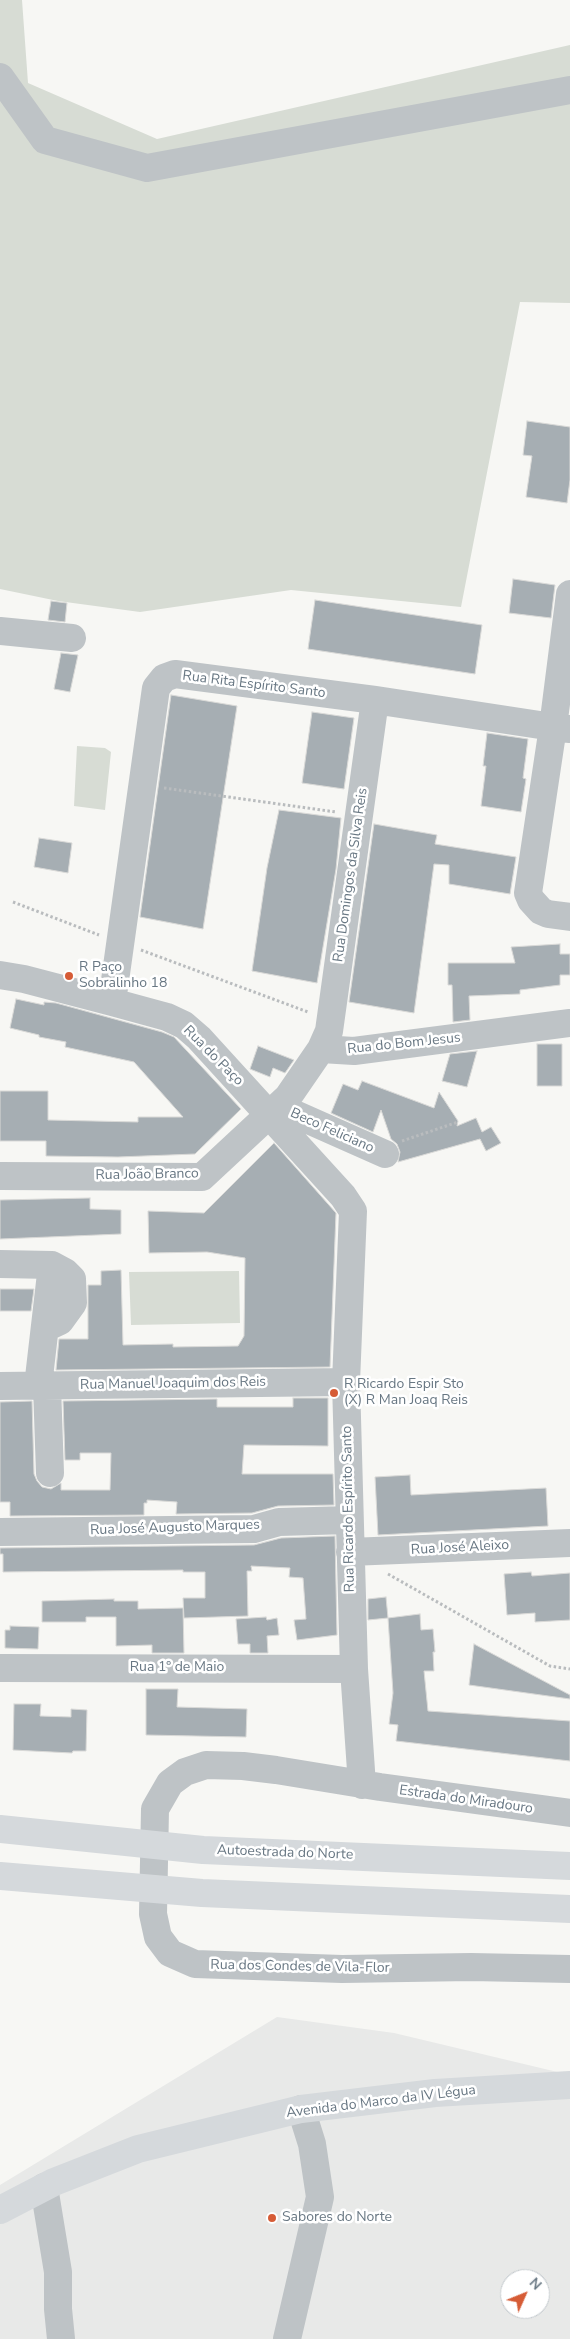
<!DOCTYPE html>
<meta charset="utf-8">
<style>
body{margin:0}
#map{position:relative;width:570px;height:2339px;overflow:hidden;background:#f7f7f4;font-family:"Nunito Sans",sans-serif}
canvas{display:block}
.north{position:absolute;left:500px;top:2269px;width:50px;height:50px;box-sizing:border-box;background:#fff;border:1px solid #c3c9cd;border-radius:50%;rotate:46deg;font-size:14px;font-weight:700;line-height:20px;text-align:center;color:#687783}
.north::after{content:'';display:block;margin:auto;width:18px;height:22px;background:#d65c36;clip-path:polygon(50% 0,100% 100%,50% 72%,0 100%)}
</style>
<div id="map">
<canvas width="570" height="2339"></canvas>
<div class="north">N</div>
</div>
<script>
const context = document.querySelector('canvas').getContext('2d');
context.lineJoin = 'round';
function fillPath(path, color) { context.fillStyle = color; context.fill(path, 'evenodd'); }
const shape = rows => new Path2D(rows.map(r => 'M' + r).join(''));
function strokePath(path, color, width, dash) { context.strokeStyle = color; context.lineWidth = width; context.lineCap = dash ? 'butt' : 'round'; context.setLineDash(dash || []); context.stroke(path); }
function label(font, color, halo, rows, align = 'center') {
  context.font = font + ' "Nunito Sans",sans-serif'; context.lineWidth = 5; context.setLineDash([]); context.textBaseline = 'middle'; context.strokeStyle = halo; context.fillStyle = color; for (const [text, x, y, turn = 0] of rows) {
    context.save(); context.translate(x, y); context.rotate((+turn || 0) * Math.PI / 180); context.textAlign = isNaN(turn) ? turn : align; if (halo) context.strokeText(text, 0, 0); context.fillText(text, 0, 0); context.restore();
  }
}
const built = shape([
 [277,2017,394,2033,570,2075,570,2339,0,2339,0,2185],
 [510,2279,540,2279,540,2309,510,2309]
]);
const green = shape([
 [0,0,22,0,28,83,157,139,570,45,570,303,520,302,461,607,291,590,140,612,58,601,0,589],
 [77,746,105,748,111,752,105,810,74,806],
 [239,1271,240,1323,131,1325,129,1272]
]);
const building = shape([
 [527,421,570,427,570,480,567,503,526,497,532,456,523,455,527,421],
 [513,579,555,585,551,618,509,613,513,579],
 [315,600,482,625,475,674,308,649,315,600],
 [51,601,67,603,65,622,48,620,51,601],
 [61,653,78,655,70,692,54,689,61,653],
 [171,695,237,706,203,929,140,917,171,695],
 [312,712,354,718,344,789,302,783,312,712],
 [487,733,528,739,523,778,526,779,521,812,481,806,486,766,483,766,487,733],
 [279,810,341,818,336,869,317,983,252,971,267,868,279,810],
 [374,824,437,835,435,844,516,857,510,894,449,884,449,865,434,864,414,1013,349,1002,374,824],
 [39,838,72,843,68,873,34,867,39,838],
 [560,944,560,954,570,954,570,975,560,975,560,985,520,990,520,994,469,996,470,1020,453,1022,452,985,448,985,448,963,515,963,511,947,560,944],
 [16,999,44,1005,44,1002,56,1003,162,1032,174,1037,241,1109,195,1154,118,1157,46,1156,46,1141,0,1141,0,1091,48,1091,48,1120,138,1122,138,1117,183,1117,134,1062,65,1047,66,1042,39,1037,39,1035,10,1028,16,999],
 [537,1044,562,1044,562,1086,537,1086,537,1044],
 [258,1046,294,1060,285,1073,273,1068,270,1077,250,1069,258,1046],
 [477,1051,467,1087,442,1081,450,1054,477,1051],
 [362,1081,434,1108,439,1092,458,1121,457,1126,476,1118,482,1132,491,1127,501,1143,486,1151,480,1139,398,1162,400,1152,397,1144,391,1139,381,1110,373,1132,331,1113,343,1084,358,1090,362,1081],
 [274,1143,336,1213,330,1367,56,1370,59,1339,88,1339,88,1285,101,1285,101,1271,121,1270,123,1345,173,1344,173,1347,238,1346,244,1336,245,1258,207,1252,149,1253,148,1211,204,1213,274,1143],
 [90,1198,90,1209,121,1210,121,1234,0,1239,0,1200,90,1198],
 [0,1289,34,1289,31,1311,0,1311,0,1289],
 [293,1398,328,1398,328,1446,244,1445,242,1474,333,1474,334,1505,278,1506,252,1513,176,1514,177,1502,147,1500,147,1503,144,1503,144,1515,10,1516,10,1502,0,1502,0,1402,32,1401,34,1474,37,1481,42,1487,51,1489,61,1483,61,1490,110,1490,111,1453,80,1453,80,1460,65,1460,63,1401,217,1399,217,1407,293,1407,293,1398],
 [410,1475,411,1495,546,1488,548,1526,378,1535,375,1477,410,1475],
 [335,1536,337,1635,297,1640,294,1620,306,1619,303,1578,289,1577,290,1568,251,1566,252,1571,247,1571,248,1616,184,1618,183,1598,205,1598,205,1572,183,1572,183,1570,3,1572,3,1554,0,1554,0,1548,254,1545,281,1538,335,1536],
 [531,1572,532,1576,570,1573,570,1620,535,1622,535,1613,507,1615,504,1574,531,1572],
 [386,1597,388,1618,368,1620,368,1599,386,1597],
 [114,1599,114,1601,138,1601,138,1609,183,1608,184,1653,152,1653,152,1645,116,1646,116,1617,86,1617,86,1622,42,1622,42,1601,114,1599],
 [420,1614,421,1630,433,1629,435,1652,433,1652,434,1671,424,1671,428,1711,570,1721,570,1761,396,1741,398,1725,389,1724,393,1693,388,1618,420,1614],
 [266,1617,267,1620,277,1618,279,1635,267,1636,268,1653,250,1653,250,1644,238,1644,236,1619,266,1617],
 [10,1626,39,1627,38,1649,5,1648,5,1630,10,1630,10,1626],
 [474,1644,570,1695,570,1699,469,1685,474,1644],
 [146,1689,178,1689,177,1707,247,1709,246,1737,146,1735,146,1689],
 [14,1704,41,1704,40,1716,71,1717,71,1709,87,1710,86,1751,73,1751,72,1753,13,1750,14,1704]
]);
const path = shape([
 [164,788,336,812],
 [13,902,99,935],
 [141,950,308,1012],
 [402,1141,458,1122],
 [388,1574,550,1666,570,1669]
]);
const minor = shape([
 [0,77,45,140,147,168,570,90],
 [0,631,72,638],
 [570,729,553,727,528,893,531,900,541,911,548,914,570,917],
 [0,975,24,979,112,1002,167,1017,184,1025,199,1038,343,1196,353,1211,346,1382,354,1669,362,1785],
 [112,1002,156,688,164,678,175,674,375,700,553,727,570,594],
 [321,1049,354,1051,570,1023],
 [279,1107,385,1154],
 [0,1176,202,1177,288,1097,321,1049,329,1031,375,700],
 [0,1264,52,1265,38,1386],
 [45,1328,60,1321,73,1303,72,1279,65,1272,52,1265],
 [0,1386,346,1382],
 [47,1386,50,1473],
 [0,1532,254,1529,279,1522,349,1520],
 [350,1552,570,1543],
 [0,1668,354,1669],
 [570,1813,380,1787,276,1770,243,1766,206,1765,185,1772,170,1783,155,1809,153,1914,158,1937,170,1953,195,1964,342,1969,471,1967,570,1969],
 [44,2187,58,2272,58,2309,61,2339],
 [287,2339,320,2197,312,2144,301,2109]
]);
const major = shape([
 [0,2210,54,2182,138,2149,301,2109,435,2093,570,2085]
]);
const highway = shape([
 [0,1829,203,1850,570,1866],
 [0,1876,202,1893,570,1909]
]);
const markers = [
 [69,976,5,"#d65c36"],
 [334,1393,5,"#d65c36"],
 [272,2218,5,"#d65c36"]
];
const streetNames = [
 ["Rua Rita Espírito Santo",254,685,7],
 ["Rua Domingos da Silva Reis",351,875,-82],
 ["Rua do Bom Jesus",404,1044,-6],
 ["Rua do Paço",213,1056,45],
 ["Beco Feliciano",332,1131,24],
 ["Rua João Branco",147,1175,-1],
 ["Rua Manuel Joaquim dos Reis",173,1384,-1],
 ["Rua Ricardo Espírito Santo",349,1509,-91],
 ["Rua José Augusto Marques",175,1528,-2],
 ["Rua José Aleixo",460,1548,-3],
 ["Rua 1º de Maio",177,1668],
 ["Estrada do Miradouro",466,1800,8],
 ["Autoestrada do Norte",285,1853,2],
 ["Rua dos Condes de Vila-Flor",300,1967,1],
 ["Avenida do Marco da IV Légua",381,2102,-7]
];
const poiNames = [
 ["R Paço",79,968],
 ["Sobralinho 18",79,984],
 ["R Ricardo Espir Sto",344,1385],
 ["(X) R Man Joaq Reis",344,1401],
 ["Sabores do Norte",282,2218]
];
fillPath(built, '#e8e9e8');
fillPath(green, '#d7dcd4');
fillPath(building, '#a6aeb3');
strokePath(building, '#d9d9d7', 1);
strokePath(path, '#b9bcbe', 3, [2.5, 2.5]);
strokePath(minor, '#bec3c6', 28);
strokePath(major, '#d5d9dc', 28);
strokePath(highway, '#d5d9dc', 28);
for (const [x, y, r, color] of markers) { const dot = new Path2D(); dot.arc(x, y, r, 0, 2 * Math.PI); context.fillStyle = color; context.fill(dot); strokePath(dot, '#fff', 2); }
label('14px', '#687783', '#fff', streetNames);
label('14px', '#687783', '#fff', poiNames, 'left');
</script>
